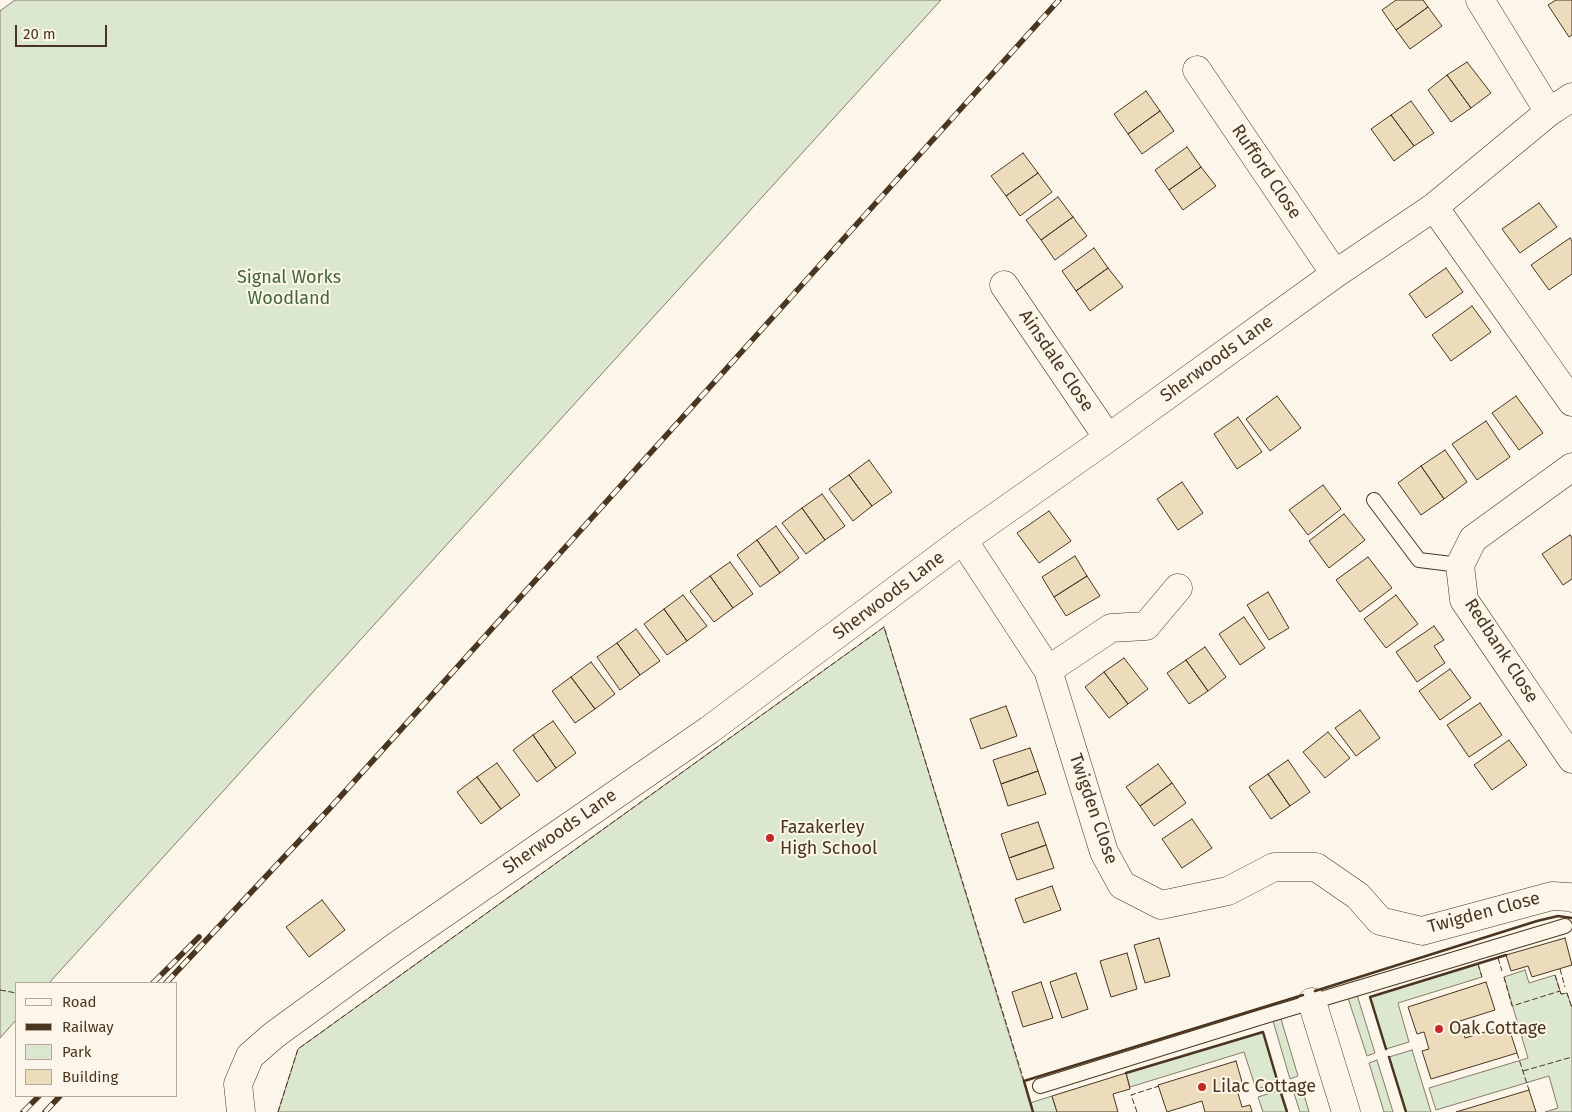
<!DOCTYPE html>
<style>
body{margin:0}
#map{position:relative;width:1572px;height:1112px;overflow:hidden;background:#fbf6e9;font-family:"Fira Sans",sans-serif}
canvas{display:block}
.legend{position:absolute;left:15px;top:982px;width:162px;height:115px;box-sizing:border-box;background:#fbf6e9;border:1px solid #b4a999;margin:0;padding:6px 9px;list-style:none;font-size:15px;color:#4a3520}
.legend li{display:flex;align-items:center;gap:10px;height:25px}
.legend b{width:25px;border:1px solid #b4a999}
.scale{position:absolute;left:15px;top:25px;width:92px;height:22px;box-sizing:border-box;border:2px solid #4a3520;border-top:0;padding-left:6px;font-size:15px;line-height:18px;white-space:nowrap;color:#4a3520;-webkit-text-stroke:4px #fbf6e9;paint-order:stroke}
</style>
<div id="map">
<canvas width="1572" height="1112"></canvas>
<ul class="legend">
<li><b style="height:6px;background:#fbf6e9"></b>Road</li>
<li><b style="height:6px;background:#4a3520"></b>Railway</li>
<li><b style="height:14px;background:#dce7d0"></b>Park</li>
<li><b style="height:14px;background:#ecdcbc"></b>Building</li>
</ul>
<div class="scale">20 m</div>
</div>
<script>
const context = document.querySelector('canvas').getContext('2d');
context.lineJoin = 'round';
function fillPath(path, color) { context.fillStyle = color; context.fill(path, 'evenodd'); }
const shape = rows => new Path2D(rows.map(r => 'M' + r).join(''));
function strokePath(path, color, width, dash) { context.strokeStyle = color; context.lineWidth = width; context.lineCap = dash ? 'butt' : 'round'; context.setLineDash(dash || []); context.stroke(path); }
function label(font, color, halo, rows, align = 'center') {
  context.font = font + ' "Fira Sans",sans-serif'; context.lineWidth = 4; context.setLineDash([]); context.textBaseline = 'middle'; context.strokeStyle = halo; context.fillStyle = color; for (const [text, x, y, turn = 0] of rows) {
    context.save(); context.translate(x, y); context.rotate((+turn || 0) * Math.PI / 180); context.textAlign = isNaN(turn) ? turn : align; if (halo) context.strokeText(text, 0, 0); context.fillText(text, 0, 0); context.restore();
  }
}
const green = shape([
 [15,0,941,0,49,983,16,983,16,1020,0,1038,0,11,15,0],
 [884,627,1030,1103,1052,1096,1057,1112,278,1112,298,1049,884,627],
 [1478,964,1482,977,1398,1003,1409,1042,1386,1049,1370,997,1478,964],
 [1525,970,1529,983,1555,975,1561,994,1567,993,1572,1008,1572,1112,1545,1112,1558,1108,1549,1076,1436,1110,1429,1088,1528,1058,1504,977,1525,970],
 [1357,995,1375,1053,1367,1056,1348,998,1357,995],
 [1281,1019,1298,1076,1290,1079,1273,1021,1281,1019],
 [1263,1032,1278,1083,1256,1089,1244,1052,1130,1087,1126,1073,1263,1032],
 [1412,1050,1431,1112,1406,1112,1389,1057,1412,1050],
 [1377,1060,1393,1112,1384,1112,1369,1063,1377,1060],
 [1301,1084,1309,1112,1300,1112,1292,1087,1301,1084],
 [1280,1090,1287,1112,1263,1112,1258,1097,1280,1090]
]);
const building = shape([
 [1396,0,1423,0,1428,7,1396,30,1382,10,1396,0],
 [1556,0,1572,0,1572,35,1569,37,1548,5,1556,0],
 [1428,7,1442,26,1410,49,1396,30,1428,7],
 [1467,62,1491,93,1471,108,1447,75,1467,62],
 [1447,75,1471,108,1451,122,1428,90,1447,75],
 [1146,91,1160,111,1128,134,1114,114,1146,91],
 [1411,101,1434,133,1414,146,1391,115,1411,101],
 [1160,111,1174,131,1142,154,1128,134,1160,111],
 [1391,115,1414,146,1394,161,1371,129,1391,115],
 [1187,147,1201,167,1169,190,1155,170,1187,147],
 [1023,153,1038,173,1006,196,991,176,1023,153],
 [1201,167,1216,186,1183,210,1169,190,1201,167],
 [1038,173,1052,192,1020,216,1006,196,1038,173],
 [1058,197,1073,217,1041,240,1026,220,1058,197],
 [1539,203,1557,227,1520,253,1502,229,1539,203],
 [1073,217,1087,236,1055,260,1041,240,1073,217],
 [1570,238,1572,241,1572,274,1549,290,1531,265,1570,238],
 [1094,248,1108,268,1076,291,1062,271,1094,248],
 [1108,268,1123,287,1090,311,1076,291,1108,268],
 [1446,268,1463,292,1426,318,1409,294,1446,268],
 [1472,306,1491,332,1451,361,1432,335,1472,306],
 [1277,396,1301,428,1270,451,1246,419,1277,396],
 [1516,396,1543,433,1519,450,1492,413,1516,396],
 [1238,417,1262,452,1237,469,1214,434,1238,417],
 [1486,421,1510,457,1477,480,1452,444,1486,421],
 [1445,450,1467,482,1444,499,1421,466,1445,450],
 [869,460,892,492,872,506,849,475,869,460],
 [1421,466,1444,499,1421,515,1398,483,1421,466],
 [849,475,872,506,853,521,829,489,849,475],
 [1182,482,1203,513,1178,530,1157,499,1182,482],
 [1323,485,1341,509,1308,535,1289,510,1323,485],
 [822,494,845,526,825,540,802,508,822,494],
 [802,508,825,540,806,554,782,523,802,508],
 [1049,511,1071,541,1039,563,1017,533,1049,511],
 [1344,514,1365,540,1329,568,1309,541,1344,514],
 [776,526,799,558,780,573,757,540,776,526],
 [1570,535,1572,538,1572,579,1563,585,1542,554,1570,535],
 [757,540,780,573,760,587,737,555,757,540],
 [1075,556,1087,576,1054,597,1042,577,1075,556],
 [1368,557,1392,588,1360,612,1336,580,1368,557],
 [730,562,753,594,733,608,710,576,730,562],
 [710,576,733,608,714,622,690,591,710,576],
 [1087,576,1100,596,1066,616,1054,597,1087,576],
 [1268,592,1289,628,1269,640,1247,605,1268,592],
 [683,595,707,626,687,641,664,609,683,595],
 [1396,595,1418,624,1386,648,1364,619,1396,595],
 [664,609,687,641,667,655,644,624,664,609],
 [1244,617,1265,648,1240,665,1219,634,1244,617],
 [1434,626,1444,640,1434,646,1445,663,1417,682,1396,652,1434,626],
 [636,629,660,661,640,675,617,643,636,629],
 [617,643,640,675,620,690,597,657,617,643],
 [1205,647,1226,677,1208,691,1186,660,1205,647],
 [1124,658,1148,689,1128,704,1104,672,1124,658],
 [1186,660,1208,691,1189,704,1167,673,1186,660],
 [591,662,615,694,595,709,571,677,591,662],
 [1450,669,1471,698,1440,720,1419,691,1450,669],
 [1104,672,1128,704,1109,718,1085,687,1104,672],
 [571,677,595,709,575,723,552,691,571,677],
 [1480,703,1502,735,1469,757,1447,725,1480,703],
 [1006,706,1017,736,981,749,970,719,1006,706],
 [1360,710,1380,738,1356,756,1335,728,1360,710],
 [553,721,576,753,556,768,533,735,553,721],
 [1328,732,1350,758,1325,778,1303,752,1328,732],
 [533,735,556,768,537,782,513,750,533,735],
 [1509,740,1527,765,1492,790,1474,765,1509,740],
 [1030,748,1038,771,1001,784,993,760,1030,748],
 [1288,760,1310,792,1290,806,1268,774,1288,760],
 [497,763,520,795,501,809,477,777,497,763],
 [1158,764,1172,783,1140,806,1126,787,1158,764],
 [1038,771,1046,794,1008,806,1001,784,1038,771],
 [1268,774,1290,806,1271,819,1249,787,1268,774],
 [477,777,501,809,481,824,457,792,477,777],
 [1172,783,1186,803,1154,826,1140,806,1172,783],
 [1192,819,1212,848,1182,868,1162,839,1192,819],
 [1038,822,1046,845,1009,858,1001,834,1038,822],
 [1046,845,1054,868,1017,880,1009,858,1046,845],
 [1052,886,1061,910,1024,923,1015,899,1052,886],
 [322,900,345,930,309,957,286,927,322,900],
 [1159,938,1170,976,1145,983,1134,945,1159,938],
 [1565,938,1572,965,1532,977,1528,966,1511,971,1506,955,1565,938],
 [1127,953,1137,989,1111,997,1100,961,1127,953],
 [1076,973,1088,1009,1062,1018,1050,982,1076,973],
 [1041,982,1053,1018,1023,1027,1012,992,1041,982],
 [1486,982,1495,1010,1460,1021,1465,1038,1508,1025,1517,1053,1431,1079,1422,1051,1429,1049,1424,1032,1417,1034,1408,1007,1486,982],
 [1236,1061,1244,1089,1237,1090,1242,1107,1250,1105,1252,1112,1205,1112,1202,1101,1167,1112,1158,1085,1236,1061],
 [1126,1073,1130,1089,1113,1094,1118,1112,1057,1112,1052,1096,1126,1073],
 [1529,1090,1536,1112,1456,1112,1529,1090]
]);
const lane = shape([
 [1374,500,1419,560,1460,565],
 [1040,1086,1265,1016,1565,926]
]);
const street = shape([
 [1480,0,1549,112],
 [1197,70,1335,274],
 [1434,207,1572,402],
 [1004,285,1108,438],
 [1572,467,1473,539,1460,565,1464,600,1572,759],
 [963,540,1048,670,1104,852,1122,885,1161,905,1228,891,1274,867,1316,867,1358,896,1380,921,1422,931,1552,896,1569,897,1572,898],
 [1048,670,1111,628,1146,626,1178,588],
 [1312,1002,1346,1112],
 [241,1112,238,1084,250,1056,274,1035,395,947,709,730,963,540,1108,438,1335,274,1434,207,1549,112,1572,97]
]);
const rail = shape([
 [153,983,199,937],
 [166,983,331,807,1059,0],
 [23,1112,39,1096],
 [45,1112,60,1096]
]);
const fence = shape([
 [1498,958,1502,971],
 [1478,964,1482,977],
 [1560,969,1565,987],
 [1555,975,1561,994,1567,993,1572,1008],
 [1504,977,1512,1006,1560,991],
 [0,990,16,993],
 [1517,1053,1529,1090],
 [1523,1071,1572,1057],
 [278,1112,298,1049,884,627,1024,1081],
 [1137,1112,1131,1095,1159,1086]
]);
const wall = shape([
 [1315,991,1537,921,1558,916,1572,918],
 [1386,1049,1370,997,1506,955],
 [1389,1057,1406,1112],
 [1126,1073,1263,1032,1278,1083],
 [1280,1090,1287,1112],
 [1033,1112,1024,1081,1303,995]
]);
const markers = [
 [770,838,5,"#c62828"],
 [1439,1029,5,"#c62828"],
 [1202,1087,5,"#c62828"]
];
const streetNames = [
 ["Rufford Close",1266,172,56],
 ["Sherwoods Lane",1217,359,-36],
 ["Ainsdale Close",1056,361,56],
 ["Sherwoods Lane",889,596,-37],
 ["Redbank Close",1501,651,57],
 ["Twigden Close",1093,809,71],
 ["Sherwoods Lane",560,832,-35],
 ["Twigden Close",1484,913,-15]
];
const parkNames = [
 ["Signal Works",289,278],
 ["Woodland",289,299]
];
const poiNames = [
 ["Fazakerley",780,828],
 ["High School",780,849],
 ["Oak Cottage",1449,1029],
 ["Lilac Cottage",1212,1087]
];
fillPath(green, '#dce7d0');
strokePath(green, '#887966', 1);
fillPath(building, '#ecdcbc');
strokePath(building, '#4a3520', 1);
strokePath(lane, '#4a3520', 16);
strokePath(street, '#4a3520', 29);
strokePath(lane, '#fbf6e9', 14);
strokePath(street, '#fbf6e9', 28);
strokePath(rail, '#4a3520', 5.5);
strokePath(rail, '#fbf6e9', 4, [11]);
strokePath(fence, '#4a3520', 1, [6, 2.5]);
strokePath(wall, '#4a3520', 2.5);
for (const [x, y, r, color] of markers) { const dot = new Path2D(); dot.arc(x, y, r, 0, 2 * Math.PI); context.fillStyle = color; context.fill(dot); strokePath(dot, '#fbf6e9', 2); }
label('18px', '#4a3520', '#fbf6e9', streetNames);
label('18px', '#436837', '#fbf6e9', parkNames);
label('18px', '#4a3520', '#fbf6e9', poiNames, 'left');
</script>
